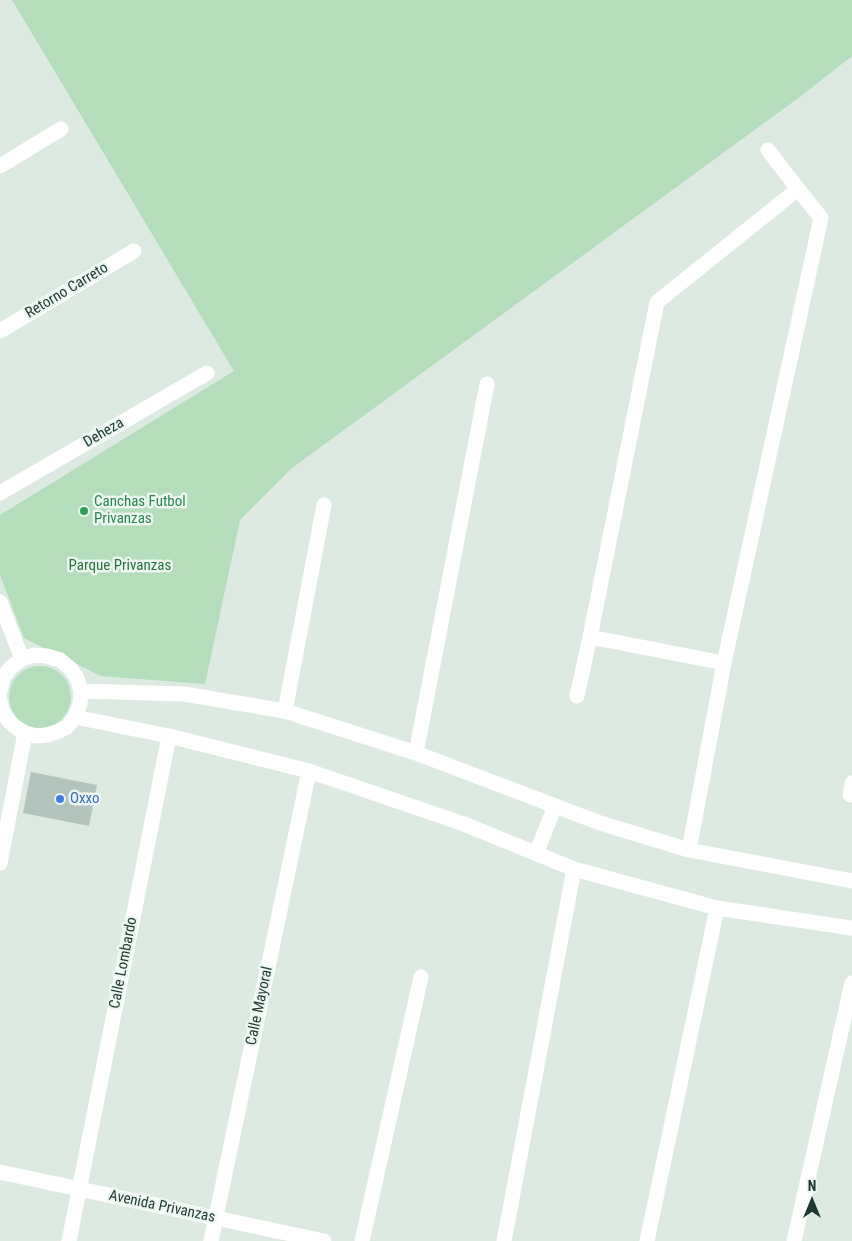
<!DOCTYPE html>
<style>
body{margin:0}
#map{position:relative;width:852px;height:1241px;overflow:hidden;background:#dceae2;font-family:"Roboto Condensed",sans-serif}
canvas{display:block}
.north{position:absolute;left:787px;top:1176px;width:50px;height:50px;-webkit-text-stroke:4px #edf6f1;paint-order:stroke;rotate:0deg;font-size:14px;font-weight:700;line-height:20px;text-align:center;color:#1e392f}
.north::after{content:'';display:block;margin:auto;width:18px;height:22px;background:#1e392f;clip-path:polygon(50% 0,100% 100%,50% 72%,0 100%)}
</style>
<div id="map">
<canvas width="852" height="1241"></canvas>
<div class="north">N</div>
</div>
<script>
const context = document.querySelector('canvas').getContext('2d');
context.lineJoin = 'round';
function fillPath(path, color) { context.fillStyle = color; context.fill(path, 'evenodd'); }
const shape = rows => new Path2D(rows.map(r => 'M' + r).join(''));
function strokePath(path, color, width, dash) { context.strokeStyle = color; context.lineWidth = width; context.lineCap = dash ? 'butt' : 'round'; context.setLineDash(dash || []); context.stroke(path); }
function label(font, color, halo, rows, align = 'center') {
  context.font = font + ' "Roboto Condensed",sans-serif'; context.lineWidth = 5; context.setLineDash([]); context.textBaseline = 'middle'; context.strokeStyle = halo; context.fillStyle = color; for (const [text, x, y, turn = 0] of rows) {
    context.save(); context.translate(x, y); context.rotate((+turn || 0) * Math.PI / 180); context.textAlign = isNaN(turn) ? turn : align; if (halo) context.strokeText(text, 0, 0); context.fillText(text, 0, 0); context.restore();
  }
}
const green = shape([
 [12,0,852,0,852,56,801,96,292,468,240,520,205,684,101,676,24,638,0,575,0,515,234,371],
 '9 697a31 31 0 1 1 62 0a31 31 0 1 1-62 0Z'
]);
const building = shape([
 [31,772,97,785,89,826,23,813]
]);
const minor = shape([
 [768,150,798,189],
 [0,166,61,129],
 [0,331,134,251],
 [0,493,207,373],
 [577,696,590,637],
 [285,711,324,505],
 [416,753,487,384],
 [850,795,852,783],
 [689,850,724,663,821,218,798,189,657,302,590,637,724,663],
 [0,863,25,733],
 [0,1172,324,1241],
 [69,1241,169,736],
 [211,1241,309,771],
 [362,1241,421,977],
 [504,1241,574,869],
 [647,1241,717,908],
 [794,1241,852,983]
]);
const tertiary = shape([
 [0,602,22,659],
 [0,691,3,678,11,667,22,659,34,655,47,656,60,660,70,668,77,678,81,691,80,704,75,717,67,727,57,732,47,735,36,736,25,733,15,727,8,720,2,710,0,700],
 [81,691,184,694,285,711,416,753,600,823,689,850,852,881],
 [75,717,169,736,309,771,464,824,574,869,717,908,852,928],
 [536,854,555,806]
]);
const markers = [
 [84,511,5,"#2e9e5b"],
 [60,799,5,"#3f7fe0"]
];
const streetNames = [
 ["Retorno Carreto",67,291,-31],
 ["Deheza",104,433,-30],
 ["Calle Lombardo",124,963,-79],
 ["Calle Mayoral",260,1006,-78],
 ["Avenida Privanzas",162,1207,12]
];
const leisureNames = [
 ["Canchas Futbol",94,502],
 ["Privanzas",94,519]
];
const parkNames = [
 ["Parque Privanzas",120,566]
];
const shopNames = [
 ["Oxxo",70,799]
];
fillPath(green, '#b3ddbb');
fillPath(building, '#b2c4bb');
strokePath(minor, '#fff', 15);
strokePath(tertiary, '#fff', 15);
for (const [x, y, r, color] of markers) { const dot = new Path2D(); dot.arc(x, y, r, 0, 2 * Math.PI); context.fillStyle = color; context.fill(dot); strokePath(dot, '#edf6f1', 2); }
label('15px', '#1e392f', '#edf6f1', streetNames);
label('15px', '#27864d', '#edf6f1', leisureNames, 'left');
label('15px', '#26723c', '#edf6f1', parkNames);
label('15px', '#366cbe', '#edf6f1', shopNames, 'left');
</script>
